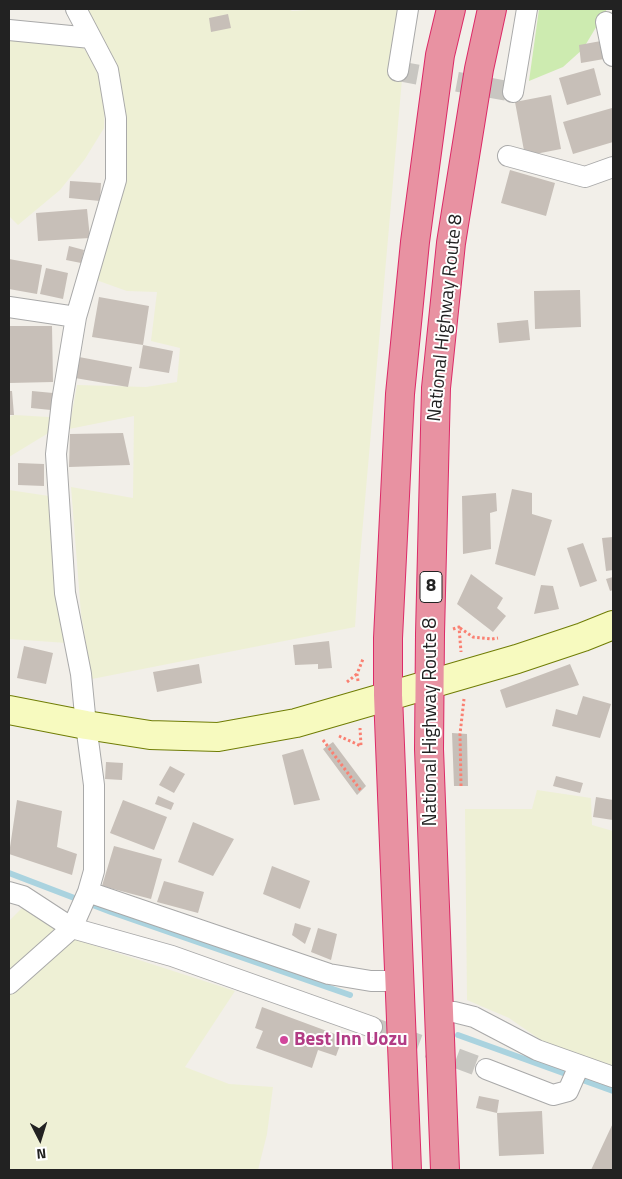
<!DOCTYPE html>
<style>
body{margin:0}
#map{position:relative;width:622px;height:1179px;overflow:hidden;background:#f2efe9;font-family:"Titillium Web",sans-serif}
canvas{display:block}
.frame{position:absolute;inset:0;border:10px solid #222;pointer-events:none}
.north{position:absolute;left:15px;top:1114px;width:50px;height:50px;-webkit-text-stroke:4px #fff;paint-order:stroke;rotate:175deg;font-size:14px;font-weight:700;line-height:20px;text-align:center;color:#222}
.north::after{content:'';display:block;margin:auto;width:18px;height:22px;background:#222;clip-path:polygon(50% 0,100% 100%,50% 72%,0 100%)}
</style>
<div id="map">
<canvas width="622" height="1179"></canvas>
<div class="frame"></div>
<div class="north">N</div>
</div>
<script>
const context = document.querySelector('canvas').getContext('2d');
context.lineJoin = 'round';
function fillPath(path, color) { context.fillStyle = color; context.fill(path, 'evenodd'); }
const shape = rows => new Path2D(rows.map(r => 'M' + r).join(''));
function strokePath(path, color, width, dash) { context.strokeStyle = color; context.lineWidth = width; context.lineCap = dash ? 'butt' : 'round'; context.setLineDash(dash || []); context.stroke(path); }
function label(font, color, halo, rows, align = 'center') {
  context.font = font + ' "Titillium Web",sans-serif'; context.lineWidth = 4; context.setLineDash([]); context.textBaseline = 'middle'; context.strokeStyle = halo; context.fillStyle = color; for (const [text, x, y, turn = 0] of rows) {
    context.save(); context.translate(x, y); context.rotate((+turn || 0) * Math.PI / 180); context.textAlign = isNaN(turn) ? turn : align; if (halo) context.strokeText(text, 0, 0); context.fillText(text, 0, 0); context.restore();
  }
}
const farmland = shape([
 [84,9,289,9,292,11,322,9,399,9,402,79,358,580,355,627,92,679,81,614,71,487,133,498,134,416,69,429,77,385,146,387,177,382,180,348,151,341,157,292,127,291,96,280,116,218,122,176],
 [9,38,82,46,100,72,105,102,104,128,85,159,60,190,18,225,9,216],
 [14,415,49,417,50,432,9,457,9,417],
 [9,490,49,496,67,643,9,639],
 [537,790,591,798,592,825,613,831,613,1067,548,1045,509,1018,467,1000,465,809,532,809],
 [26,904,60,929,9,975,9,921],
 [71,938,235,991,185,1067,229,1084,273,1087,267,1134,258,1170,9,1170,9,991]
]);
const grass = shape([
 [539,9,607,9,583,49,563,67,529,81]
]);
const stream = shape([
 [9,873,111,912,350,995],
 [458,1035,613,1091]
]);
const building = shape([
 [228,14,231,28,211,32,209,18],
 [601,41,604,59,581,63,579,45],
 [594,68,601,95,567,105,559,78],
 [551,95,561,149,525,156,515,102],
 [612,108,613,113,613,142,573,154,563,122],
 [510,170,555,183,546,216,501,203],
 [70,181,101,183,100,201,69,198],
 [87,209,90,238,38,241,36,213],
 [69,246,84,250,81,263,66,260],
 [9,259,42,265,37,294,9,289],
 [46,268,68,273,63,299,40,294],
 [580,290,581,327,535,329,534,291],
 [99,297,149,306,143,345,92,337],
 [528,320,530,340,499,343,497,323],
 [9,326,52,326,53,382,9,383],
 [143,345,173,351,169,373,139,368],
 [79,357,132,367,128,387,75,378],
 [9,391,12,391,14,415,9,415],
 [32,391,53,393,51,410,31,408],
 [123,433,130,465,69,467,70,434],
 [18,463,44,464,44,486,18,485],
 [512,489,532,493,532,514,552,520,535,576,495,564],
 [496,493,497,511,490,513,491,549,463,554,462,496],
 [613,537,613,570,606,571,602,538],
 [583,543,597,581,580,587,567,548],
 [471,574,503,598,497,608,506,616,493,632,457,604],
 [613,577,613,590,610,591,606,579],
 [541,585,553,586,559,609,534,614],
 [329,641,332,668,318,669,318,664,295,665,293,645],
 [24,646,53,653,46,684,17,678],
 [199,664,202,683,157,692,153,672],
 [570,664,579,685,506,708,500,690],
 [583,696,611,704,600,738,552,726,556,709,577,715],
 [452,733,467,734,468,786,454,786],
 [333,742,366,786,357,795,323,749],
 [303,749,320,800,294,805,282,755],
 [106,762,123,763,122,780,105,779],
 [170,766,185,774,174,793,159,785],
 [556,776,583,783,580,793,553,786],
 [158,796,174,803,171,810,155,804],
 [596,797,613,800,613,820,593,817],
 [17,800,62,811,57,847,77,854,72,875,9,854],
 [123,800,167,817,154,850,110,833],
 [193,822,234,839,213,876,178,862],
 [114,846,162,859,151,899,102,886],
 [272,866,310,881,300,909,263,894],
 [164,881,204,892,198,913,157,902],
 [295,923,311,928,305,944,292,935],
 [318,928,337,934,331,960,311,952],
 [262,1007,343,1037,336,1056,318,1050,312,1068,256,1048,263,1031,255,1028],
 [479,1096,499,1100,497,1113,476,1108],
 [542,1111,544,1154,499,1156,497,1113],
 [613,1123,613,1170,591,1170]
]);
const streetTunnel = shape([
 [398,71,513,92],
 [372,1027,486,1069]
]);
const path = shape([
 [460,628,473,637,492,639,498,638],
 [453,629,459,627,461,652],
 [358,681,357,674,363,659],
 [347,682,357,674],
 [339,736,361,746,360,728],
 [323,740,362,792],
 [461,786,460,734,464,699]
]);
const street = shape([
 [76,9,108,70,116,118,116,180,76,317,62,401,56,454,65,593,81,674,86,725,94,785,94,871,88,892,329,974,371,981,399,981],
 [606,22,613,56],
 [9,30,91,38],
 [398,71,408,9],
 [513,92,527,9],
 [508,156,585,177,613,167],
 [9,307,76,317],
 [9,892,23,896,72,928,172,956,372,1027],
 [9,984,72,928,88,892],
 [438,1011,454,1012,474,1017,537,1050,613,1077],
 [486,1069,553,1095,568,1091,579,1066]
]);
const secondary = shape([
 [9,710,86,725,150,735,218,737,296,723,517,659,583,637,613,625]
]);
const highway = shape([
 [407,1170,388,695,388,638,400,394,415,242,440,55,451,9],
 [445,1170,429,749,430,634,436,388,451,243,479,69,492,9]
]);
const markers = [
 [284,1040,5,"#d1479c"]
];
const shields = [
 [431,587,22]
];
const shieldNames = [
 ["8",431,587]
];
const streetNames = [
 ["National Highway Route 8",446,318,-84],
 ["National Highway Route 8",431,722,-90]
];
const hotelNames = [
 ["Best Inn Uozu",294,1040]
];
fillPath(farmland, '#eef0d5');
fillPath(grass, '#cdebb0');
strokePath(stream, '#aad3df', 6);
fillPath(building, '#c7bfb8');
strokePath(streetTunnel, '#c8c6c1', 20, [20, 10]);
strokePath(street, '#a9a9a9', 22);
strokePath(secondary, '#707d05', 30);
strokePath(highway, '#dc2a67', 30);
strokePath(path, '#fa8072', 3, [2.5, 2.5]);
strokePath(street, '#fff', 20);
strokePath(secondary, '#f7fabf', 28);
strokePath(highway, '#e892a2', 28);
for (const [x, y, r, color] of markers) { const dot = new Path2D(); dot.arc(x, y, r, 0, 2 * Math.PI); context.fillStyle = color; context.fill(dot); strokePath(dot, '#fff', 2); }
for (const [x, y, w] of shields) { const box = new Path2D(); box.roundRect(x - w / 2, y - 15.5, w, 31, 4); context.fillStyle = '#fff'; context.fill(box); strokePath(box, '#222', 1); }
label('bold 18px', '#222', null, shieldNames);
label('19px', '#222', '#fff', streetNames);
label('bold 19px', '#b23c85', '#fff', hotelNames, 'left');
</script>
